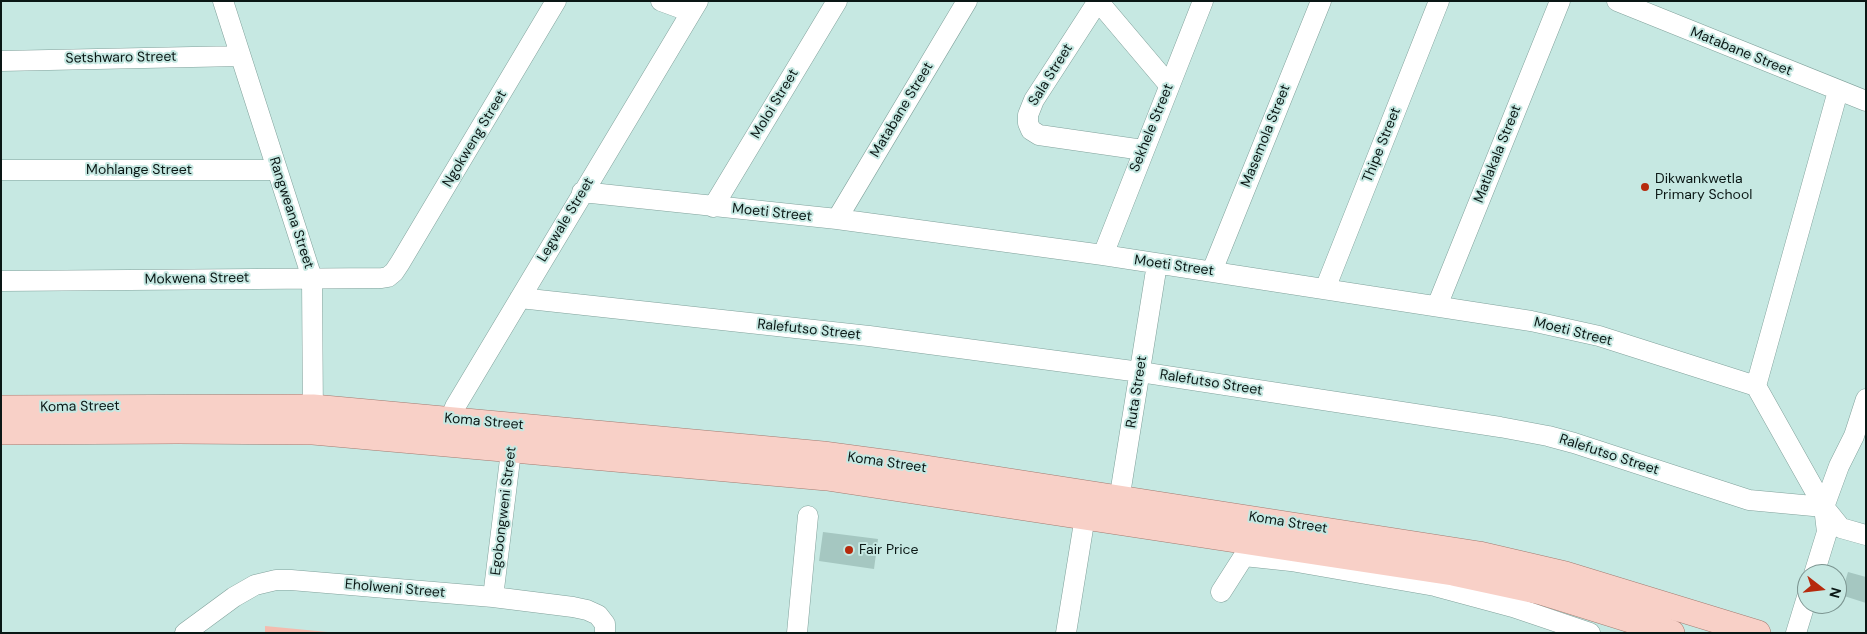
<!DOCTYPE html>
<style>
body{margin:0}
#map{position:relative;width:1867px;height:634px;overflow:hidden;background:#c6e8e2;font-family:"DM Sans",sans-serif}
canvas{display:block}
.frame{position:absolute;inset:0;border:2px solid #0a1715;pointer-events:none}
.north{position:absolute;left:1797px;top:564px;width:50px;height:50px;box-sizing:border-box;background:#c6e8e2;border:1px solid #7b9490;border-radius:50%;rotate:106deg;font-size:14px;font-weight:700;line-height:20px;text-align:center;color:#0a1715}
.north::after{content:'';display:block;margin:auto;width:18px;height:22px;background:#b62a0d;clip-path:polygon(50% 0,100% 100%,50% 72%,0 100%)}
</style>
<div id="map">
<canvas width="1867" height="634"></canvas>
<div class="frame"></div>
<div class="north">N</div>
</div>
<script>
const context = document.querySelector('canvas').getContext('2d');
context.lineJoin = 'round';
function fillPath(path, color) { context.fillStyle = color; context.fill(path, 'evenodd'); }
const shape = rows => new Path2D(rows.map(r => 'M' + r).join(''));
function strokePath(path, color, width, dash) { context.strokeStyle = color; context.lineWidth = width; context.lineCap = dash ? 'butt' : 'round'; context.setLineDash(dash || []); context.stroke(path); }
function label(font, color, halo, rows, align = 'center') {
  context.font = font + ' "DM Sans",sans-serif'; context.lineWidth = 4; context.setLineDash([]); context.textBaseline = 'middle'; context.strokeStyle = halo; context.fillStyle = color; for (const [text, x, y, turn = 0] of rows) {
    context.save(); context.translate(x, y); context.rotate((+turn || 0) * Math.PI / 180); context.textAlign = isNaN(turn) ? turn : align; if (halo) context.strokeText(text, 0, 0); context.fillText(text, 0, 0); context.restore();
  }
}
const green = shape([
 [265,626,338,633,265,633]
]);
const building = shape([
 [823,532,878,539,874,569,819,561],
 [1848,572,1866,577,1866,603,1841,595]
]);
const minor = shape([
 [223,1,312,278,313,420],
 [661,1,691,12],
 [1098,1,1034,100,1028,115,1028,123,1031,130,1039,135,1143,150],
 [1098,1,1169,85],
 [1617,1,1866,101],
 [1,61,240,56],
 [1,170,277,170],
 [582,192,837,219,1103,255,1531,321,1599,336,1756,386,1824,507,1841,528,1866,535],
 [713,207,837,1],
 [837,219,967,1],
 [1103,255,1203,1],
 [1212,271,1321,1],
 [1,281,382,278,388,277,394,272,400,263,556,1],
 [1325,289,1439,1],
 [520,298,869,336,1140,372,1500,427,1548,436,1574,443,1749,500,1824,507],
 [1437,306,1560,1],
 [1756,386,1838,91],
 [448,433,450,419,455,407,698,1],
 [1117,513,1157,264],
 [1814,574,1827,532,1824,507,1839,466,1854,436,1866,399],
 [1221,592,1244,556,1291,561,1435,586,1513,607,1590,633],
 [493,597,513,435],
 [185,633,234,597,255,585,276,580,291,580,493,597,573,607,587,610,598,615,605,624,605,633],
 [797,633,808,516],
 [1066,633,1087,504],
 [1796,633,1807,597]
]);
const major = shape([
 [1,408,313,407,823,454,905,465,1479,554,1565,574,1758,633],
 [1,432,178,431,313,432,827,478,1453,573,1541,592,1672,633]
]);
const markers = [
 [1645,187,5,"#b62a0d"],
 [849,550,5,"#b62a0d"]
];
const streetNames = [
 ["Matabane Street",1741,52,22],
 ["Setshwaro Street",121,58,-1],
 ["Sala Street",1051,75,-58],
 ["Moloi Street",775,104,-59],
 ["Matabane Street",902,110,-59],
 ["Sekhele Street",1152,128,-68],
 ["Masemola Street",1266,136,-68],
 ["Ngokweng Street",475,139,-59],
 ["Thipe Street",1382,145,-68],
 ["Matlakala Street",1498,154,-68],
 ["Mohlange Street",139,170],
 ["Rangweana Street",291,213,72],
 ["Moeti Street",772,213,6],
 ["Legwale Street",566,220,-59],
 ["Moeti Street",1174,266,8],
 ["Mokwena Street",197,279,-1],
 ["Ralefutso Street",809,330,6],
 ["Moeti Street",1573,332,14],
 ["Ralefutso Street",1211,383,9],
 ["Ruta Street",1137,392,-81],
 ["Koma Street",80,407,-1],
 ["Koma Street",484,422,5],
 ["Ralefutso Street",1609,455,18],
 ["Koma Street",887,463,8],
 ["Egobongweni Street",504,511,-83],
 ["Koma Street",1288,523,9],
 ["Eholweni Street",395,589,5]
];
const poiNames = [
 ["Dikwankwetla",1655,179],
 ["Primary School",1655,195],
 ["Fair Price",859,550]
];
fillPath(green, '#f4bbae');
fillPath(building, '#a5c7c1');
strokePath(minor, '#80a19b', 21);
strokePath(major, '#a27b71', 26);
strokePath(minor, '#fff', 20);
strokePath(major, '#f8d0c7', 25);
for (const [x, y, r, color] of markers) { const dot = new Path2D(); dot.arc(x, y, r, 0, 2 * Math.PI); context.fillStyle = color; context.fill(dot); strokePath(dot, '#c6e8e2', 2); }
label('14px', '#0a1715', '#c6e8e2', streetNames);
label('14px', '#0a1715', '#c6e8e2', poiNames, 'left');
</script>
